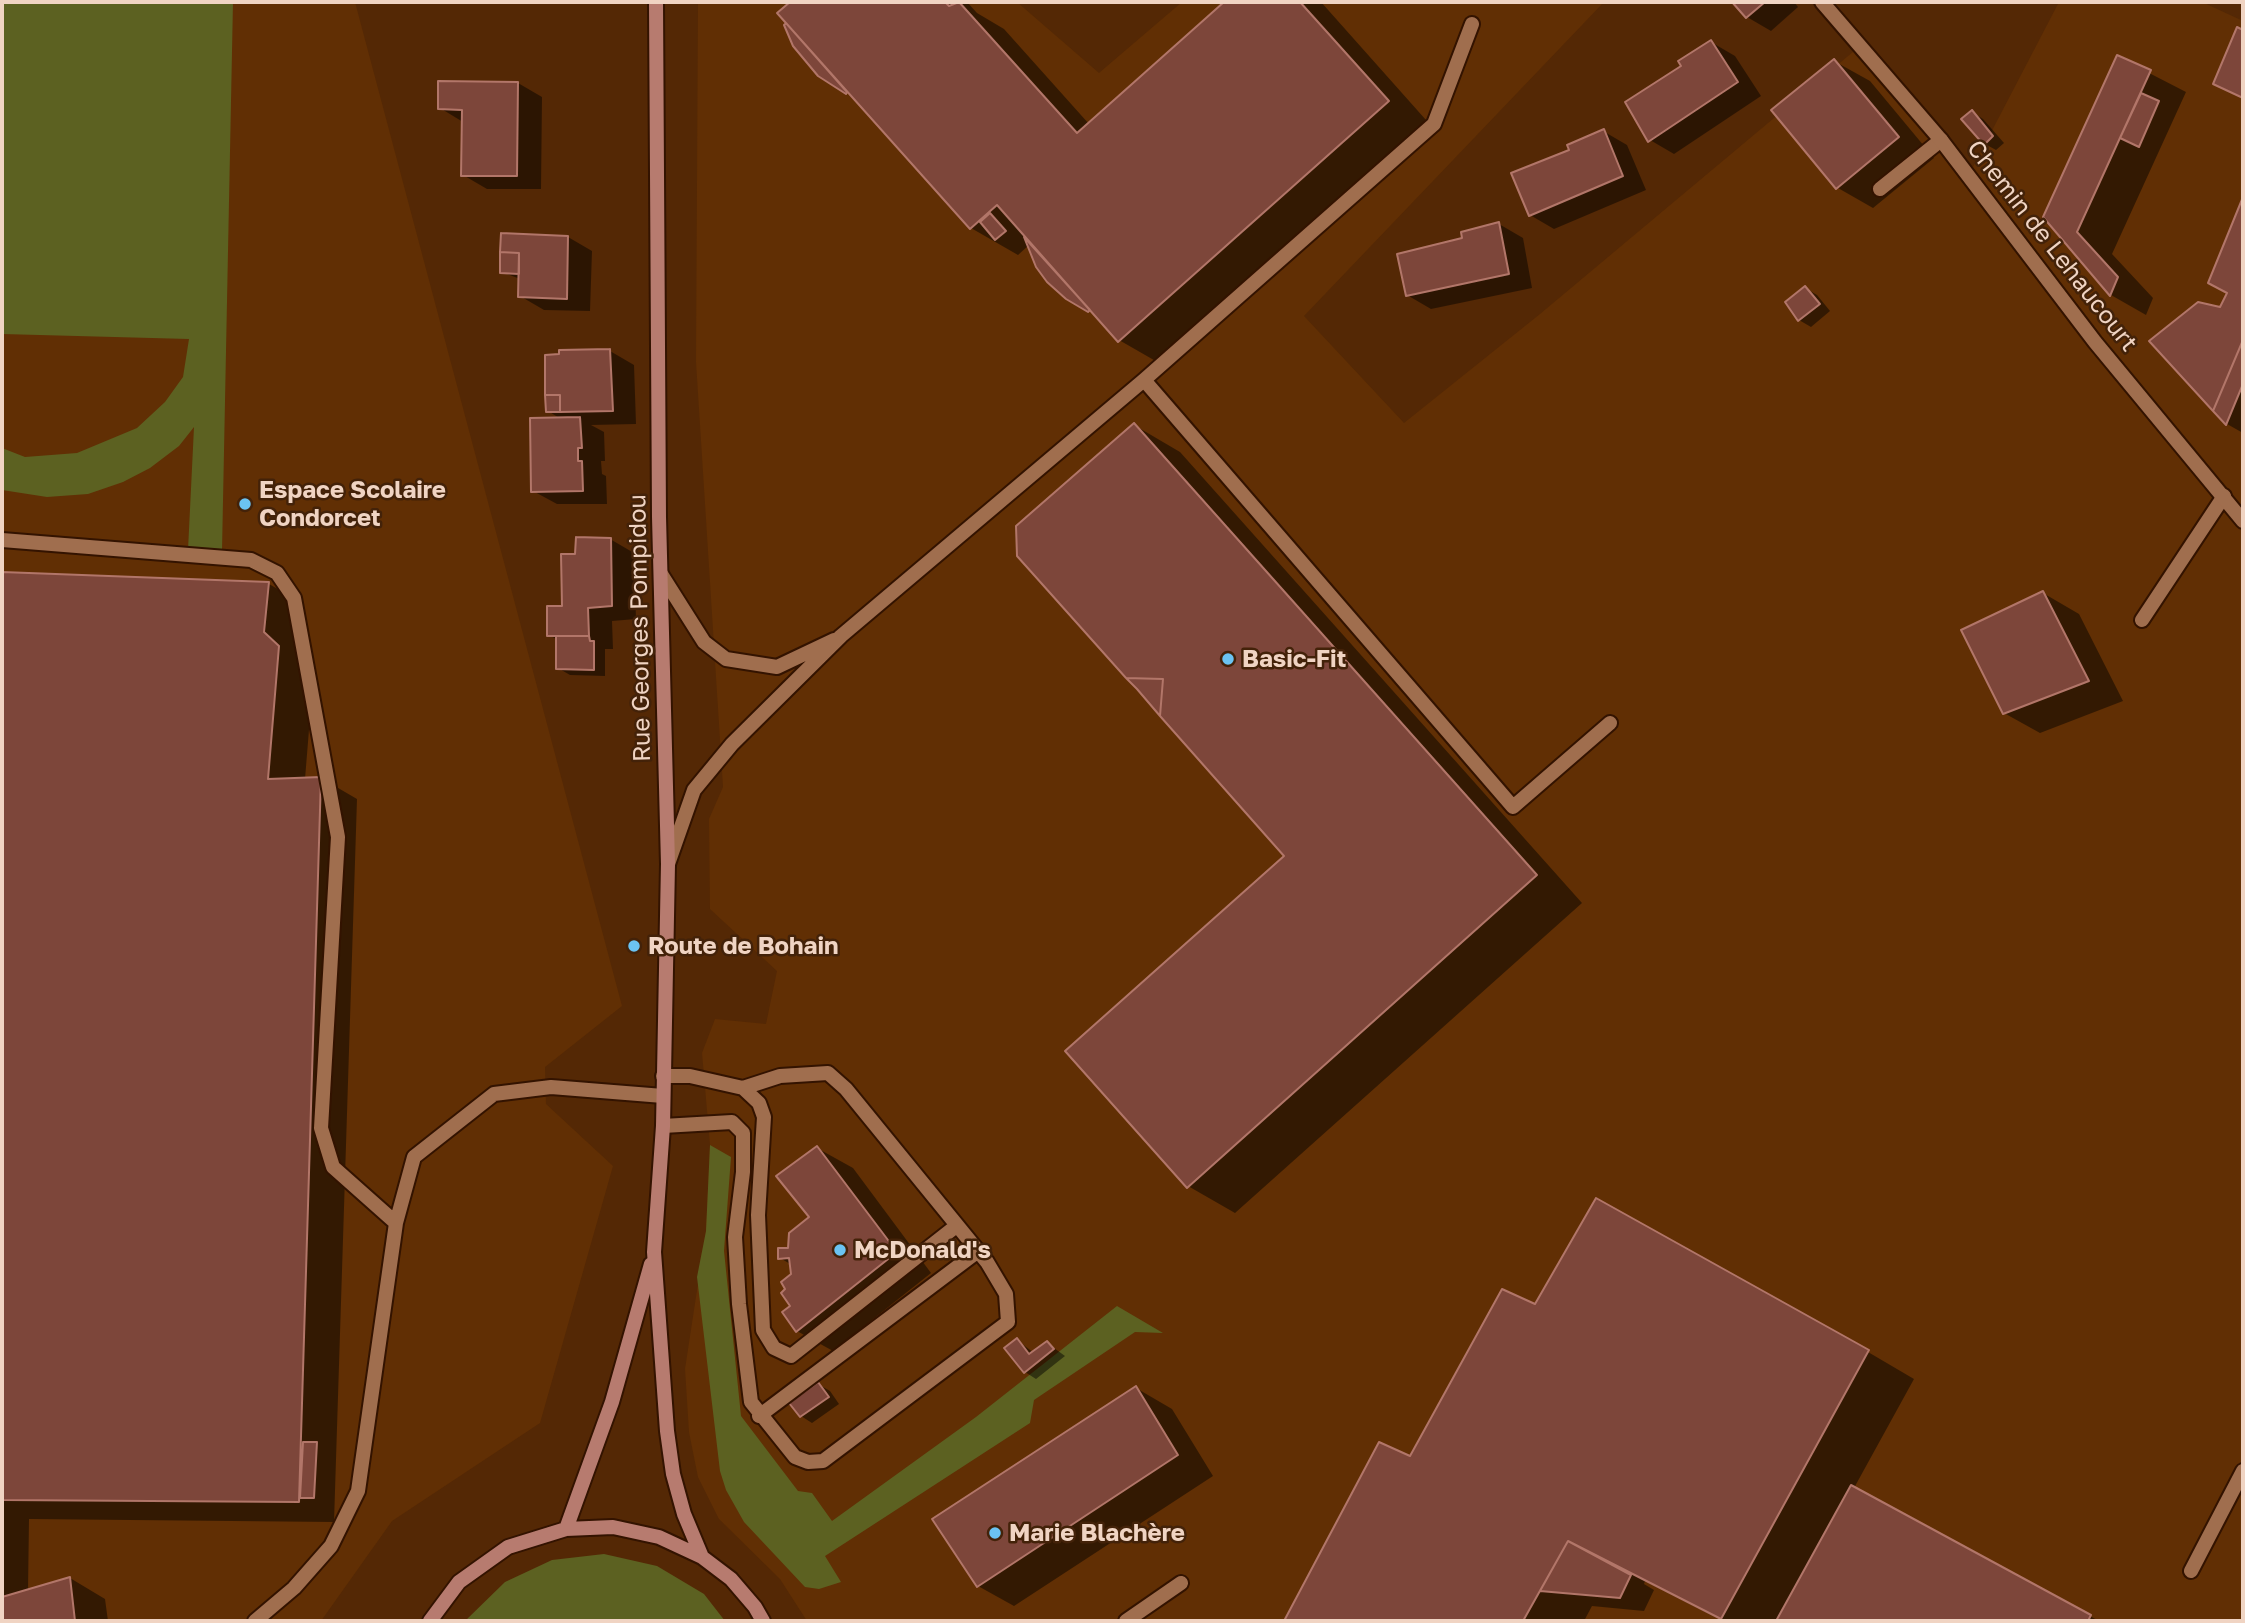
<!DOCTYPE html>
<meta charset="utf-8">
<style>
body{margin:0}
#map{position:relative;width:2245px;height:1623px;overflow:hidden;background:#542805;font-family:"Golos Text",sans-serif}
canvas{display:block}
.frame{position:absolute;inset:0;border:4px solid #f0d4c3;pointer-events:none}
</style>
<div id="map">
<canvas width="2245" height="1623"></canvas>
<div class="frame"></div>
</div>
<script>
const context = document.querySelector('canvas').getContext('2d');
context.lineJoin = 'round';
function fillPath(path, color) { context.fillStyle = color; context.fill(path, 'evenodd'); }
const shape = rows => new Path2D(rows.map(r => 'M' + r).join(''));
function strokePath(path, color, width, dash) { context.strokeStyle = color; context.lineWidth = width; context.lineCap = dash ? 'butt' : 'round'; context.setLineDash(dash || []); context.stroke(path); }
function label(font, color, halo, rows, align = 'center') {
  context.font = font + ' "Golos Text",sans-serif'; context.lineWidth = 5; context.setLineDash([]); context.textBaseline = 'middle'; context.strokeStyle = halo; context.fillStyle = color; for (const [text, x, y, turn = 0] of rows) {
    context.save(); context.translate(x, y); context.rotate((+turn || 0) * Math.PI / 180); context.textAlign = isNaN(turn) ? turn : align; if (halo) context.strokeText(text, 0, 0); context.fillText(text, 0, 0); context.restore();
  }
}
const built = shape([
 [2,2,355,2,622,1006,545,1067,546,1104,613,1166,540,1423,392,1521,321,1621,2,1621],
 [698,2,1017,2,1099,73,1182,2,1604,2,1304,316,1404,423,1540,314,1866,41,1973,167,2059,2,2202,2,2243,21,2243,1621,807,1621,780,1579,719,1519,698,1477,689,1432,685,1369,706,1231,710,1145,702,1053,715,1019,766,1024,777,971,710,909,709,819,723,787,696,362]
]);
const green = shape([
 [2,2,233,2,222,551,188,550,194,427,179,446,150,468,123,482,88,494,47,497,2,490,2,448,25,457,77,453,137,428,165,402,183,377,189,339,2,334],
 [710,1145,731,1157,724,1251,741,1416,798,1491,812,1493,832,1521,976,1417,1117,1306,1163,1333,1135,1332,1034,1400,1030,1423,825,1556,841,1582,819,1589,805,1587,744,1522,726,1490,720,1471,697,1277,706,1231],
 [604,1554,657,1566,704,1594,725,1621,465,1621,505,1582,552,1560]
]);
const shadow = shape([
 [793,2,967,2,977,13,1004,29,1089,124,1227,2,1321,2,1434,129,1166,367,1119,340,1097,315,1067,298,1029,245,1018,255,971,228,852,95,819,75,795,45,788,23,780,13],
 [1734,2,1794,2,1798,7,1771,31,1747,17],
 [2238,30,2243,32,2243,99,2215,83],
 [1711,42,1735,56,1761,96,1674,154,1650,140,1683,66],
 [2118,57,2186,92,2112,254,2153,298,2146,315,2111,295,2045,217],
 [1834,61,1870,81,1934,158,1873,208,1838,188],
 [518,83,542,97,541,189,487,189,463,175,463,122,440,108],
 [1972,112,1983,119,2004,143,1996,150,1985,144],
 [1603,131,1627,145,1646,190,1554,229,1530,215,1571,151],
 [2243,202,2243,433,2227,424,2215,410,2221,309,2229,293,2210,282],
 [1499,224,1523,238,1532,288,1431,309,1407,295,1464,239],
 [568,237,592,251,590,311,544,310,520,296,520,279,502,272],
 [1805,288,1817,295,1830,311,1811,327,1799,320,1787,303],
 [610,351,634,365,636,424,591,425,604,432,605,461,601,461,602,474,606,476,607,504,557,504,533,491,561,419,548,411],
 [1134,425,1180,452,1582,903,1235,1213,1188,1186,1287,856],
 [610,539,634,553,636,619,612,621,613,649,605,649,605,676,570,675,558,668,558,640,549,635,563,608,577,556],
 [2,574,269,584,304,604,299,655,314,668,305,779,321,778,357,799,334,1522,29,1519,28,1591,70,1578,105,1599,108,1621,2,1621],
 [2043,593,2079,614,2123,701,2040,733,2004,713],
 [817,1148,853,1168,931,1273,833,1351,797,1331,793,1307,792,1265,780,1258,789,1250,812,1217],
 [1536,1307,1868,1352,1914,1379,1854,1488,2099,1621,1723,1621,1645,1581,1644,1584,1654,1590,1644,1611,1592,1606,1584,1621,1286,1621,1379,1444,1410,1458],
 [1017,1340,1034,1353,1047,1343,1065,1356,1036,1379,1025,1372],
 [818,1384,830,1391,839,1404,812,1423,801,1416],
 [1136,1388,1172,1409,1213,1476,1014,1606,978,1586]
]);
const building = shape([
 [790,2,945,2,949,6,959,2,1077,133,1224,2,1300,2,1389,101,1118,342,997,205,970,229,777,13,790,2],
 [1732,2,1765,2,1746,18,1732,2],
 [786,23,847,92,846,94,818,76,793,46,784,25,786,23],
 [2237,27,2243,30,2243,98,2213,84,2237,27],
 [1711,40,1738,82,1648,142,1625,102,1681,66,1678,61,1711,40],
 [2117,55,2151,70,2077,232,2118,277,2110,296,2043,217,2117,55],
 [1834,59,1899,137,1836,189,1771,110,1834,59],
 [438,81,518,82,517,176,461,176,462,110,438,109,438,81],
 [2141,93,2159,101,2139,147,2120,138,2141,93],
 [1972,110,1993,136,1984,145,1961,119,1972,110],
 [1604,129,1623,176,1529,216,1511,173,1569,150,1567,145,1604,129],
 [2243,197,2243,340,2213,411,2149,341,2198,302,2220,307,2227,293,2208,283,2243,197],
 [990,213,1006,231,995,240,980,222,990,213],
 [1499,222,1509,274,1406,296,1397,254,1462,238,1461,232,1499,222],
 [501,233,568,236,567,299,518,297,519,253,500,252,501,233],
 [1024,237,1090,310,1088,312,1066,299,1047,282,1036,267,1024,237],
 [500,252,519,253,519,274,500,273,500,252],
 [1805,286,1820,304,1798,321,1785,302,1805,286],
 [2243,340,2243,384,2226,425,2213,411,2243,340],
 [610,349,613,411,560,412,560,395,545,395,545,355,559,354,559,350,610,349],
 [545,395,560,395,560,412,546,412,545,395],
 [580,417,582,448,578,448,578,461,582,461,583,491,531,492,530,418,580,417],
 [1134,423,1537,875,1187,1188,1065,1051,1284,856,1160,716,1163,679,1126,678,1017,556,1016,526,1134,423],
 [576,537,611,538,612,606,588,608,589,636,547,636,547,606,562,606,561,554,575,554,576,537],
 [2,572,269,582,264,632,279,646,268,779,321,777,299,1502,2,1500,2,572],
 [2043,591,2089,681,2003,714,1961,630,2043,591],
 [556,636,589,636,590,641,594,641,594,670,556,669,556,636],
 [1126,678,1163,679,1160,716,1137,689,1126,678],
 [817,1146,897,1252,796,1332,782,1312,790,1306,781,1293,785,1289,781,1282,791,1274,789,1258,778,1259,778,1248,788,1248,789,1233,809,1217,776,1176,817,1146],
 [1596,1198,1869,1350,1721,1619,1568,1541,1523,1621,1284,1621,1379,1442,1410,1456,1502,1289,1535,1304,1596,1198],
 [1017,1338,1029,1354,1047,1341,1054,1349,1024,1373,1004,1348,1017,1338],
 [818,1382,829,1397,800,1417,789,1403,818,1382],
 [1136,1386,1178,1455,977,1587,932,1519,1136,1386],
 [303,1442,317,1442,314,1498,300,1498,303,1442],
 [1851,1485,2091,1615,2088,1621,1776,1621,1851,1485],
 [1568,1541,1631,1575,1620,1598,1540,1591,1568,1541],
 [70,1577,75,1621,2,1621,2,1597,70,1577]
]);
const lane = shape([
 [1880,189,1941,140],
 [1144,380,1513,807,1610,723],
 [2,540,251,560,277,573,294,598,338,837,321,1128,333,1167,396,1223],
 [661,574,704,642,726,659,777,667,834,640],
 [2142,620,2224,496],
 [668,864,694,790,732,744,841,636,1144,380,1434,124,1472,24],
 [743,1088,759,1103,764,1117,758,1215,763,1330,774,1348,791,1356,955,1227],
 [663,1126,732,1122,743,1133,743,1172,735,1237,739,1304,751,1402,795,1457,808,1462,823,1461,1008,1322,1006,1294,987,1262,846,1089,828,1073,780,1076,743,1088,690,1076,663,1076],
 [759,1416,977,1252],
 [2191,1571,2243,1471],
 [255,1621,294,1588,331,1546,358,1491,396,1223,414,1157,494,1094,551,1087,663,1096],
 [1126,1621,1181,1583]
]);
const street = shape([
 [1822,2,1941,140,2095,342,2243,521]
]);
const secondary = shape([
 [656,2,659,517,668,864,663,1126,654,1252,667,1431,673,1474,684,1514,702,1557],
 [566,1529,612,1402,651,1264],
 [430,1621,459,1582,508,1547,566,1529,613,1527,659,1537,702,1557,731,1579,755,1607,763,1621]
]);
const markers = [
 [245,504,7,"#6bc3f2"],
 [1228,659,7,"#6bc3f2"],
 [634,946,7,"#6bc3f2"],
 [840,1250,7,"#6bc3f2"],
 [995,1533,7,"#6bc3f2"]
];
const streetNames = [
 ["Chemin de Lehaucourt",2052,246,52],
 ["Rue Georges Pompidou",640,628,-91]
];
const poiNames = [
 ["Espace Scolaire",259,490],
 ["Condorcet",259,518],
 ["Basic-Fit",1242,659],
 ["Route de Bohain",648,946],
 ["McDonald's",854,1250],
 ["Marie Blachère",1009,1533]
];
fillPath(built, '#612f04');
fillPath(green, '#5c6121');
fillPath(shadow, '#0007');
fillPath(building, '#7d463a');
strokePath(building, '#b27669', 2);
strokePath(lane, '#331300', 18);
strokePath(street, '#331300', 18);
strokePath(secondary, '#331300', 18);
strokePath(lane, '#a06e4e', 14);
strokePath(street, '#a06e4e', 14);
strokePath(secondary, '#b77b6f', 14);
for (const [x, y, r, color] of markers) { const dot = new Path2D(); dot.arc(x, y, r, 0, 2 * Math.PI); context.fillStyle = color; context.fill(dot); strokePath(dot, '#432209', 2.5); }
label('24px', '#f0d4c3', '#432209', streetNames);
label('bold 24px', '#f0d4c3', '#432209', poiNames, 'left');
</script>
